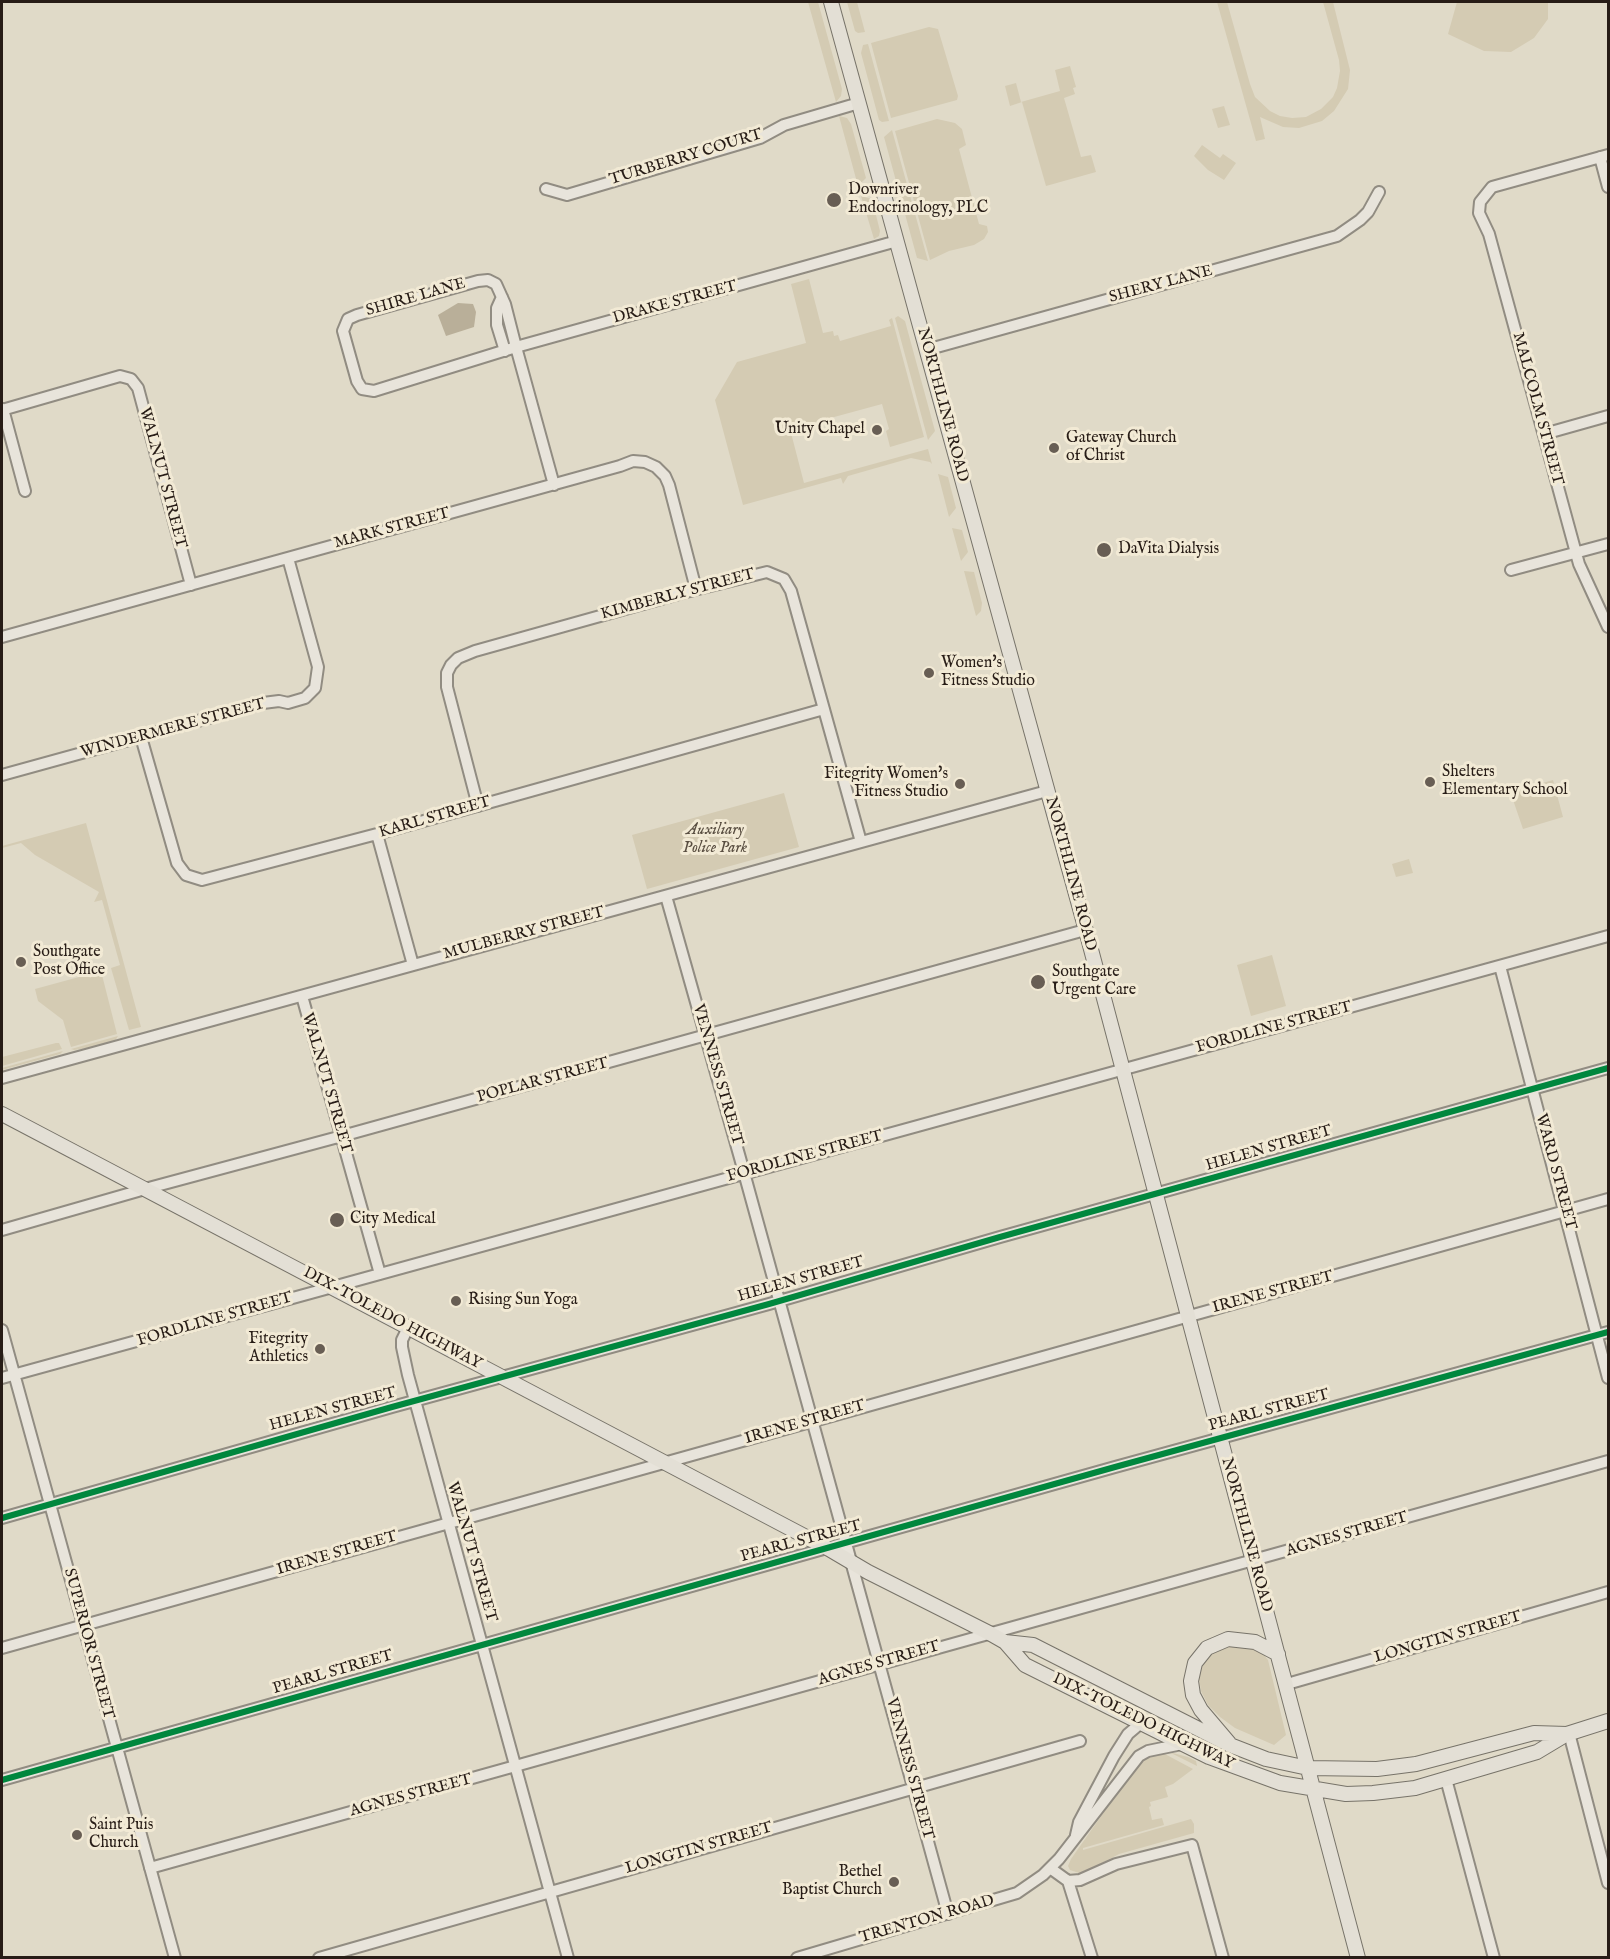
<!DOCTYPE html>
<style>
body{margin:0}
#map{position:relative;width:1610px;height:1959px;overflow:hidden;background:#e0dac8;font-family:"IM FELL English",serif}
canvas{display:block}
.frame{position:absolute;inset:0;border:3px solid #271c16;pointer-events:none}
</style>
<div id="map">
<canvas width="1610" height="1959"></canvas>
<div class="frame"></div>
</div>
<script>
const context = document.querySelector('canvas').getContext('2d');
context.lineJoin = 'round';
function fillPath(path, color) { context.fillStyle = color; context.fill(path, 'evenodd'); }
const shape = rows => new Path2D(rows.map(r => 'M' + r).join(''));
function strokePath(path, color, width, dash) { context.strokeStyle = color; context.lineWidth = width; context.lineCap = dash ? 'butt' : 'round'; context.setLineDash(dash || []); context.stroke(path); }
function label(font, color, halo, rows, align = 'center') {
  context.font = font + ' "IM FELL English",serif'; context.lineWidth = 6; context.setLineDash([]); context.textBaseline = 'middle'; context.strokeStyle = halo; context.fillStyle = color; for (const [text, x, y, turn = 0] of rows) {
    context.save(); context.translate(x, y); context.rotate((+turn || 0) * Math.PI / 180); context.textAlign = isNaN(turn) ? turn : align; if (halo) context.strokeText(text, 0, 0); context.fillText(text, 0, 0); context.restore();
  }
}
const green = shape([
 [808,2,818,2,842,89,841,96,836,102],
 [847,2,857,2,865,32,858,33,855,31],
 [1217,2,1227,2,1250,84,1255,97,1270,111,1280,116,1292,118,1306,117,1321,109,1333,97,1337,88,1340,71,1339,60,1323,2,1333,2,1350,70,1348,89,1334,111,1322,121,1299,128,1283,127,1260,117,1265,139,1256,141],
 [1457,2,1548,2,1548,19,1534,38,1511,52,1484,51,1448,34],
 [929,27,938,29,958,96,957,100,891,118,871,43],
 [868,44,889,121,882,122,879,120,861,53,863,45],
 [1070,66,1076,87,1073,88,1075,94,1064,98,1081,157,1091,155,1096,172,1046,186,1022,102,1010,106,1005,86,1016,83,1021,102,1060,91,1055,70],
 [1224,106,1230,125,1218,128,1212,109],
 [839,116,847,118,851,124,866,178,858,186],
 [937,119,955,123,962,129,966,145,959,149,979,224,987,226,988,232,984,239,974,245,949,251,930,260,895,131],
 [892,130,928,261,917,258,884,137],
 [1202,145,1220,158,1223,154,1236,163,1224,180,1208,170,1194,156],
 [861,196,872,199,880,231,879,236,874,239],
 [809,279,823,333,833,331,834,336,838,335,840,341,891,326,889,320,892,318,924,437,890,447,886,431,889,429,882,404,790,429,804,483,928,449,932,464,930,462,911,458,848,476,843,484,841,478,743,505,715,400,737,362,806,343,791,284],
 [898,316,905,321,935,431,928,440,895,318],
 [938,474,948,477,956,508,949,517],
 [952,528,962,530,968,552,961,561],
 [964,571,974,572,982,603,981,611,976,616],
 [1553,780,1563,817,1523,829,1511,794,1512,792],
 [784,793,799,847,647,889,632,835],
 [86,823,141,1027,129,1030,111,968,120,965,102,900,94,902,99,892,35,855,21,843,2,848,2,846],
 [1409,859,1413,873,1396,877,1392,864],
 [1272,955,1286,1006,1251,1016,1237,965],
 [101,971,117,1034,71,1047,63,1020,38,1001,35,989],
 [118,1036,115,1041,88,1048,74,1050,71,1049],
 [56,1043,59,1043,62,1049,2,1066,2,1057],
 [63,1051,60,1054,2,1070,2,1068],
 [1230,1643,1260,1650,1268,1660,1286,1735,1274,1745,1235,1728,1220,1717,1208,1705,1201,1691,1199,1678,1202,1661,1209,1651],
 [1169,1752,1188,1757,1196,1761,1197,1766],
 [1163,1753,1193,1769,1173,1784,1165,1787,1168,1797,1150,1802,1151,1806,1149,1807,1152,1820,1162,1818,1164,1825,1083,1848,1083,1850,1191,1819,1194,1824,1194,1833,1119,1854,1082,1874,1070,1870,1068,1866,1071,1859,1135,1768,1146,1758]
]);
const water = shape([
 [458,303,473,304,476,312,474,327,446,336,438,315]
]);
const minor = shape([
 [1608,155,1492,187,1480,202,1479,213,1489,234,1579,564,1608,627],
 [1600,157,1608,187],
 [546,189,567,195,760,138,784,125,859,103],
 [502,297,497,308,497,325,505,351],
 [926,350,1337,236,1360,220,1368,212,1379,192],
 [3,409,25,491],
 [2,410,120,376,131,379,138,388,191,585],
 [1544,434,1608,416],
 [554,485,516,347,505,304,496,284,488,280,478,281,357,315,348,319,343,331,357,381,362,389,374,391,516,347,897,241],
 [1511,570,1608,544],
 [2,637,620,466,633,461,645,462,656,467,665,476,669,485,696,589],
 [141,737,177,863,186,875,202,880,377,834,824,709],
 [2,775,263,703,279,701,288,703,305,698,315,688,318,667,288,558],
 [478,806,447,687,447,673,451,665,458,658,475,651,686,592,767,572,784,579,791,591,861,842],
 [377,834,413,965],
 [666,896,740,1158,948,1914],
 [1500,966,1608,1378],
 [302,996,380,1274],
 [2,1078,1047,791],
 [2,1230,145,1189,342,1136,1085,930],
 [408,1328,402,1340,402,1347,408,1375,568,1958],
 [2,1330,175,1958],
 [2,1378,1608,936],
 [2,1518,392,1407,769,1304,1000,1237,1608,1068],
 [2,1648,1608,1199],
 [1287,1684,1608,1592],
 [1569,1733,1608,1883],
 [1446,1779,1494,1958],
 [2,1780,1115,1467,1608,1332],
 [1076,1835,1079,1822,1114,1756,1128,1734,1141,1723],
 [150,1868,1608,1461],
 [1050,1868,1068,1881,1080,1880,1116,1864,1192,1845,1223,1958],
 [1068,1881,1092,1958],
 [319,1958,1080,1741],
 [797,1958,1017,1893,1043,1875,1059,1859,1139,1756,1148,1751,1182,1744]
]);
const major = shape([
 [831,2,1088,938,1358,1958],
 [2,1114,829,1549,868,1572,991,1634,1005,1642,1025,1665,1209,1757,1280,1783,1346,1794,1373,1793,1415,1788,1537,1752,1567,1734],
 [1005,1642,1033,1645,1230,1745,1266,1759,1308,1768,1377,1769,1416,1764,1534,1733,1567,1734,1608,1721],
 [1229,1743,1201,1710,1193,1695,1191,1681,1195,1663,1207,1648,1228,1639,1255,1642,1278,1654]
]);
const cycleway = shape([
 [2,1518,392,1407,769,1304,1000,1237,1608,1068],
 [2,1780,1115,1467,1608,1332]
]);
const markers = [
 [834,200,8,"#685e54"],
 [877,430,6,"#685e54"],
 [1054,448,6,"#685e54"],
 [1104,550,8,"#685e54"],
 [929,673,6,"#685e54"],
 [1430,782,6,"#685e54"],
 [960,784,6,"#685e54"],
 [21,962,6,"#685e54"],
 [1038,982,8,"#685e54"],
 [337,1220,8,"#685e54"],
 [456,1301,6,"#685e54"],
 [320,1349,6,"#685e54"],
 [77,1835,6,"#685e54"],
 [894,1882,6,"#685e54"]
];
const streetNames = [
 ["TURBERRY COURT",686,158,-17],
 ["SHERY LANE",1161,285,-15],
 ["SHIRE LANE",416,298,-16],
 ["DRAKE STREET",675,303,-15],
 ["NORTHLINE ROAD",942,405,75],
 ["MALCOLM STREET",1537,409,75],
 ["WALNUT STREET",162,478,75],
 ["MARK STREET",392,529,-15],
 ["KIMBERLY STREET",678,595,-15],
 ["WINDERMERE STREET",173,729,-15],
 ["KARL STREET",435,818,-16],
 ["NORTHLINE ROAD",1070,874,75],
 ["MULBERRY STREET",524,934,-15],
 ["FORDLINE STREET",1274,1028,-15],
 ["VENNESS STREET",717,1075,74],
 ["POPLAR STREET",543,1081,-15],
 ["WALNUT STREET",326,1083,74],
 ["HELEN STREET",1269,1149,-16],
 ["FORDLINE STREET",805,1157,-15],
 ["WARD STREET",1555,1172,75],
 ["HELEN STREET",801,1280,-16],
 ["IRENE STREET",1273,1293,-15],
 ["DIX-TOLEDO HIGHWAY",392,1319,28],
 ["FORDLINE STREET",215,1320,-16],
 ["HELEN STREET",333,1410,-15],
 ["PEARL STREET",1269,1411,-15],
 ["IRENE STREET",805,1423,-16],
 ["NORTHLINE ROAD",1246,1535,75],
 ["AGNES STREET",1347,1535,-16],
 ["PEARL STREET",801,1542,-15],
 ["WALNUT STREET",471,1552,74],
 ["IRENE STREET",337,1554,-16],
 ["LONGTIN STREET",1448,1638,-16],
 ["SUPERIOR STREET",88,1644,75],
 ["AGNES STREET",879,1664,-16],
 ["PEARL STREET",333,1673,-16],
 ["DIX-TOLEDO HIGHWAY",1143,1722,26],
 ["VENNESS STREET",909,1769,75],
 ["AGNES STREET",411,1796,-15],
 ["LONGTIN STREET",699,1849,-16],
 ["TRENTON ROAD",927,1920,-16]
];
const poiNames = [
 ["Downriver",848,191],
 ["Endocrinology, PLC",848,209],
 ["Unity Chapel",865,430,"right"],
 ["Gateway Church",1066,439],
 ["of Christ",1066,457],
 ["DaVita Dialysis",1118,550],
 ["Women's",941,664],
 ["Fitness Studio",941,682],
 ["Shelters",1442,773],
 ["Elementary School",1442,791],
 ["Fitegrity Women's",948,775,"right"],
 ["Fitness Studio",948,793,"right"],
 ["Southgate",33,953],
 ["Post Office",33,971],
 ["Southgate",1052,973],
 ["Urgent Care",1052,991],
 ["City Medical",350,1220],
 ["Rising Sun Yoga",468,1301],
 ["Fitegrity",308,1340,"right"],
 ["Athletics",308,1358,"right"],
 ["Saint Puis",89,1826],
 ["Church",89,1844],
 ["Bethel",882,1873,"right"],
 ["Baptist Church",882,1891,"right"]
];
const parkNames = [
 ["Auxiliary",715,831],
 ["Police Park",715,849]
];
fillPath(green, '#d4cbb3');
fillPath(water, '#b9af99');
strokePath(minor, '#918c82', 14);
strokePath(major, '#777369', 16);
strokePath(minor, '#e8e4db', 10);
strokePath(major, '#e3dfd5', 14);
strokePath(cycleway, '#00873e', 6);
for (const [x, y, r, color] of markers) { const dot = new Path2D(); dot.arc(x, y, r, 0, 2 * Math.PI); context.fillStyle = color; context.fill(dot); strokePath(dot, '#f2ead5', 2); }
label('16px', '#271c16', '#f2ead5', streetNames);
label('16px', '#271c16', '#f2ead5', poiNames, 'left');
label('italic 16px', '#584d40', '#f2ead5', parkNames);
</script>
